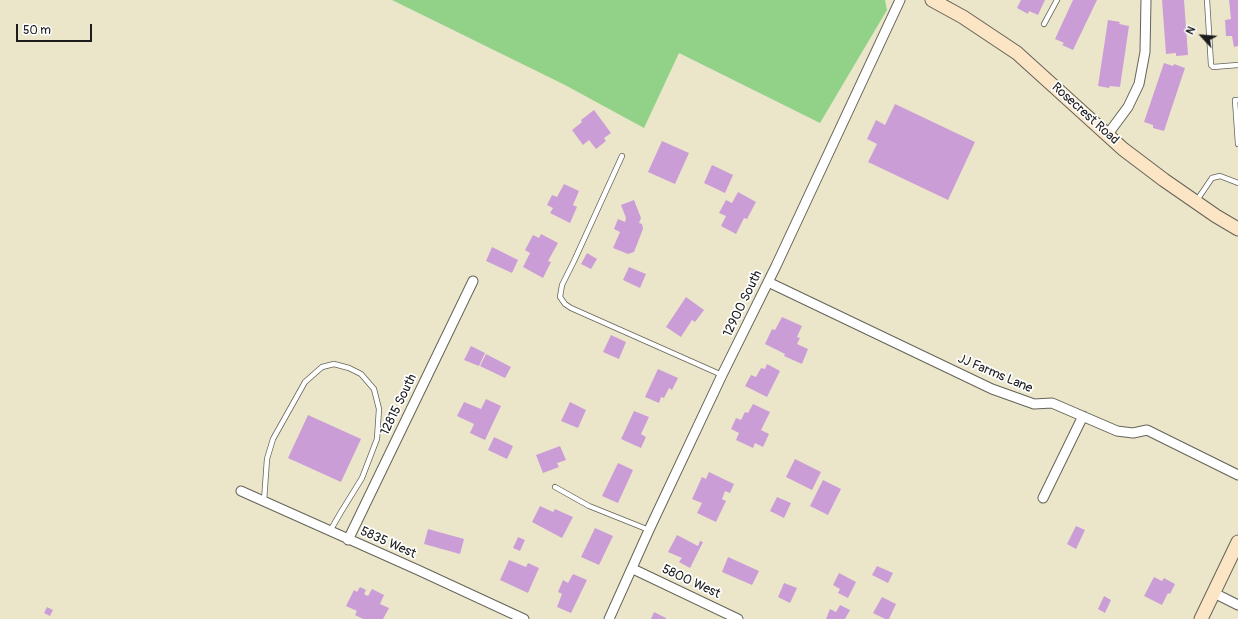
<!DOCTYPE html>
<style>
body{margin:0}
#map{position:relative;width:1238px;height:619px;overflow:hidden;background:#ebe6c9;font-family:Pangolin,sans-serif}
canvas{display:block}
.north{position:absolute;left:1182px;top:16px;width:40px;height:40px;-webkit-text-stroke:3px #fff;paint-order:stroke;rotate:296deg;font-size:11px;font-weight:700;line-height:16px;text-align:center;color:#1c1c1c}
.north::after{content:'';display:block;margin:auto;width:14px;height:18px;background:#1c1c1c;clip-path:polygon(50% 0,100% 100%,50% 72%,0 100%)}
.scale{position:absolute;left:16px;top:24px;width:76px;height:18px;box-sizing:border-box;border:2px solid #1c1c1c;border-top:0;padding-left:5px;font-size:12px;line-height:14px;white-space:nowrap;color:#1c1c1c;-webkit-text-stroke:3px #fff;paint-order:stroke}
</style>
<div id="map">
<canvas width="1238" height="619"></canvas>
<div class="north">N</div>
<div class="scale">50 m</div>
</div>
<script>
const context = document.querySelector('canvas').getContext('2d');
context.lineJoin = 'round';
function fillPath(path, color) { context.fillStyle = color; context.fill(path, 'evenodd'); }
const shape = rows => new Path2D(rows.map(r => 'M' + r).join(''));
function strokePath(path, color, width, dash) { context.strokeStyle = color; context.lineWidth = width; context.lineCap = dash ? 'butt' : 'round'; context.setLineDash(dash || []); context.stroke(path); }
function label(font, color, halo, rows, align = 'center') {
  context.font = font + ' Pangolin,sans-serif'; context.lineWidth = 3.5; context.setLineDash([]); context.textBaseline = 'middle'; context.strokeStyle = halo; context.fillStyle = color; for (const [text, x, y, turn = 0] of rows) {
    context.save(); context.translate(x, y); context.rotate((+turn || 0) * Math.PI / 180); context.textAlign = isNaN(turn) ? turn : align; if (halo) context.strokeText(text, 0, 0); context.fillText(text, 0, 0); context.restore();
  }
}
const green = shape([
 [392,0,885,0,887,10,820,123,679,53,644,128,565,85]
]);
const building = shape([
 [1021,0,1045,0,1038,15,1029,11,1028,14,1017,8],
 [1073,0,1097,0,1073,50,1062,45,1064,43,1055,39],
 [1162,0,1184,0,1188,55,1176,56,1176,53,1166,54],
 [1229,0,1238,0,1238,46,1234,47,1232,36,1226,36,1225,20,1231,19],
 [1108,20,1120,22,1119,24,1129,26,1120,87,1110,86,1109,88,1098,86],
 [1164,63,1173,66,1174,64,1185,68,1164,131,1153,128,1153,125,1144,122],
 [895,104,975,142,948,200,868,162,877,144,867,139,876,120,885,125],
 [594,110,611,133,604,138,606,141,596,149,589,140,583,145,572,130,582,122,581,120],
 [662,141,689,153,675,184,648,172],
 [712,165,733,175,725,193,704,183],
 [564,184,579,191,573,205,577,207,570,223,550,213,553,208,547,205,552,195,557,197],
 [738,192,756,202,747,219,744,218,736,234,721,226,726,216,719,213,726,200,732,203],
 [634,200,641,218,639,223,642,224,643,229,634,252,628,254,613,248,620,232,614,229,618,219,625,222,626,218,621,205],
 [541,234,558,243,548,261,551,262,543,278,523,267,530,253,525,250,533,235,539,238],
 [492,247,518,260,512,273,486,261],
 [587,253,597,259,591,269,581,264],
 [629,267,646,274,640,288,623,280],
 [686,297,704,310,695,322,692,320,681,337,666,327],
 [782,317,802,326,797,337,800,338,797,344,808,349,802,364,784,356,785,354,765,344,772,329,775,330],
 [611,335,626,342,619,359,603,352],
 [471,346,485,353,479,366,464,360],
 [486,354,511,367,505,378,480,366],
 [767,364,780,371,767,397,745,386,751,375,756,377,761,368,765,369],
 [658,369,678,378,672,390,669,388,664,398,661,397,659,403,645,397],
 [486,399,501,406,485,440,470,433,474,424,457,416,464,402,481,409],
 [570,402,586,410,578,428,561,421],
 [753,404,770,412,761,430,769,434,763,447,755,443,753,448,736,440,739,433,731,429,736,418,741,420,745,412,748,413],
 [634,411,649,417,641,434,646,437,641,448,621,439],
 [308,415,361,439,341,482,288,458],
 [494,437,513,446,507,459,488,450],
 [560,446,566,460,557,463,559,467,543,473,536,455],
 [795,459,821,472,812,490,786,477],
 [618,463,633,470,618,503,602,496],
 [709,472,734,484,730,493,725,491,722,499,726,501,716,522,697,513,702,503,692,499,702,477,706,479],
 [823,480,841,489,828,515,810,506],
 [777,497,791,503,784,518,770,511],
 [540,506,553,512,555,509,573,517,562,538,532,522],
 [1076,526,1085,530,1076,549,1067,544],
 [595,528,613,536,599,565,581,557],
 [428,529,464,539,460,554,424,544],
 [677,535,698,546,700,541,703,542,690,568,679,562,682,558,668,552],
 [518,537,525,540,520,551,513,548],
 [728,557,759,571,752,585,722,572],
 [509,560,526,567,528,563,539,568,528,593,500,580],
 [877,566,893,573,888,583,872,575],
 [839,573,856,582,848,598,838,593,840,589,833,585],
 [573,574,587,580,571,613,557,607,562,594,558,592,563,580,568,583],
 [1154,577,1162,581,1164,578,1175,584,1170,594,1168,593,1162,605,1144,596],
 [784,583,797,588,790,603,778,597],
 [360,587,366,590,364,594,368,596,372,589,384,595,380,604,389,608,383,619,363,619,355,615,357,611,346,606,354,590,357,592],
 [1104,596,1111,600,1105,613,1098,609],
 [882,597,896,604,889,619,885,619,873,613],
 [840,605,850,610,845,619,826,619,830,609,836,612],
 [47,607,53,610,50,616,44,613],
 [654,612,666,618,666,619,651,619]
]);
const service = shape([
 [1207,0,1211,65,1213,67,1238,65],
 [1044,24,1057,0],
 [1238,100,1235,100,1238,144],
 [622,156,574,261,562,285,560,297,565,304,571,308,722,375],
 [1197,200,1212,178,1220,176,1238,183],
 [555,487,589,506,649,530],
 [264,501,267,459,273,439,305,382,322,367,334,364,349,368,361,374,374,389,379,409,377,439,362,478,341,512,330,531]
]);
const minor = shape([
 [1108,134,1128,107,1139,84,1145,52,1146,0],
 [768,282,992,389,1034,404,1052,403,1117,431,1133,433,1147,430,1238,475],
 [241,491,418,570,524,619],
 [1043,498,1083,416],
 [348,540,473,281],
 [633,569,738,619],
 [1214,593,1238,605],
 [609,619,649,530,722,375,776,266,900,0]
]);
const secondary = shape([
 [932,0,963,17,1017,53,1123,149,1164,180,1216,216,1238,229],
 [1201,619,1238,542]
]);
const streetNames = [
 ["Rosecrest Road",1085,114,42],
 ["12900 South",743,304,-64],
 ["JJ Farms Lane",995,374,23],
 ["12815 South",399,405,-64],
 ["5835 West",388,543,24],
 ["5800 West",691,582,25]
];
fillPath(green, '#92d288');
fillPath(building, '#cb9dd7');
strokePath(service, '#646359', 6);
strokePath(minor, '#646359', 11);
strokePath(secondary, '#646359', 15);
strokePath(service, '#fff', 4.5);
strokePath(minor, '#fff', 9);
strokePath(secondary, '#fce5c4', 13);
label('13px', '#1c1c1c', '#fff', streetNames);
</script>
